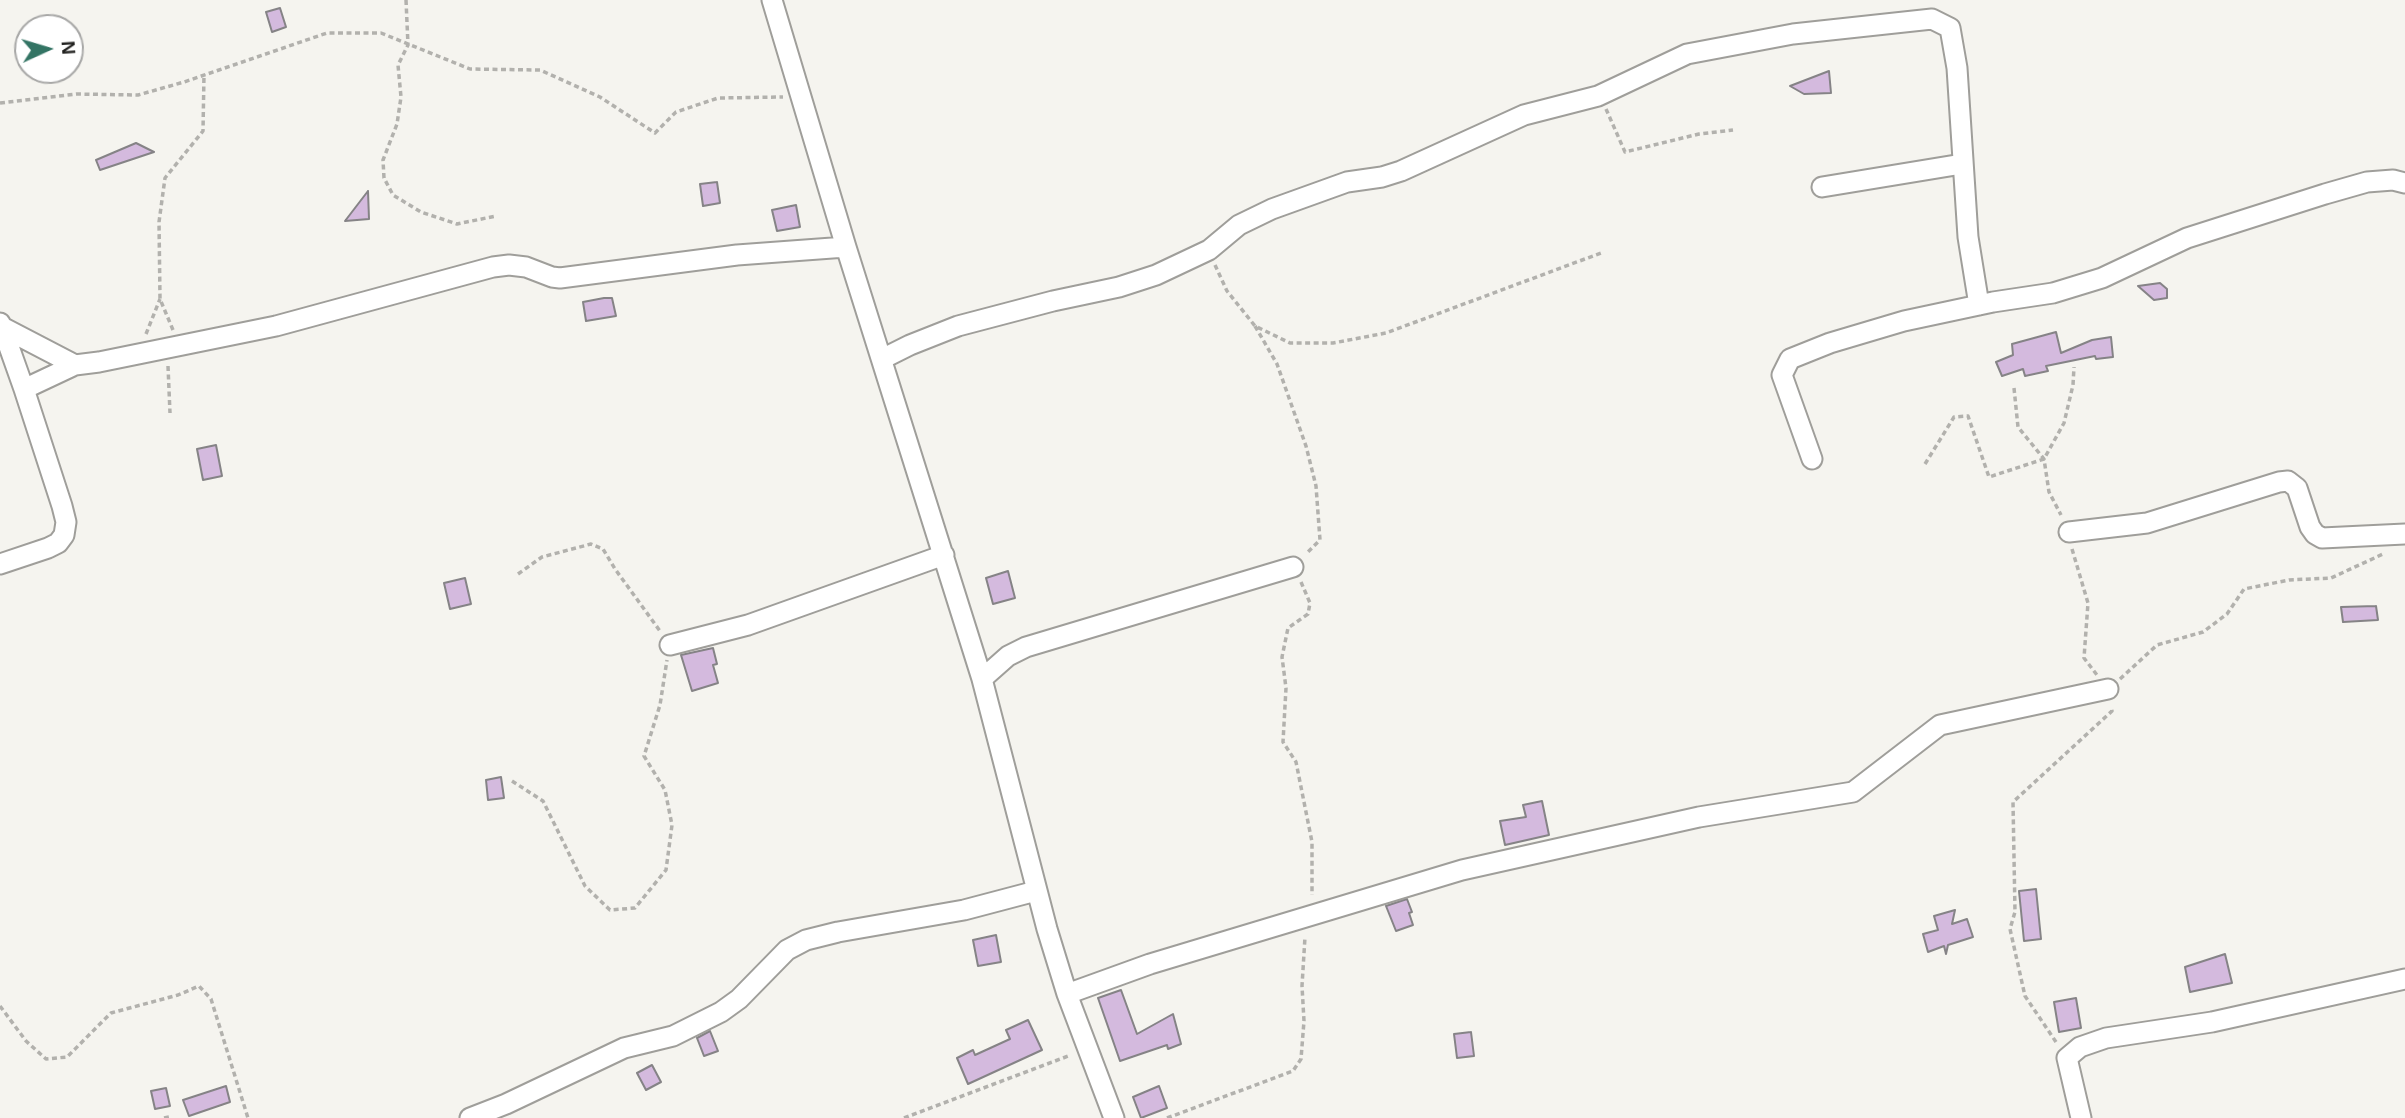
<!DOCTYPE html>
<style>
body{margin:0}
#map{position:relative;width:2405px;height:1118px;overflow:hidden;background:#f5f4ef;font-family:Arial,sans-serif}
canvas{display:block}
.north{position:absolute;left:14px;top:14px;width:70px;height:70px;box-sizing:border-box;background:#fff;border:2px solid #a7a7a6;border-radius:50%;rotate:86deg;font-size:19px;font-weight:700;line-height:28px;text-align:center;color:#222220}
.north::after{content:'';display:block;margin:auto;width:24px;height:32px;background:#337464;clip-path:polygon(50% 0,100% 100%,50% 72%,0 100%)}
</style>
<div id="map">
<canvas width="2405" height="1118"></canvas>
<div class="north">N</div>
</div>
<script>
const context = document.querySelector('canvas').getContext('2d');
context.lineJoin = 'round';
function fillPath(path, color) { context.fillStyle = color; context.fill(path, 'evenodd'); }
const shape = rows => new Path2D(rows.map(r => 'M' + r).join(''));
function strokePath(path, color, width, dash) { context.strokeStyle = color; context.lineWidth = width; context.lineCap = dash ? 'butt' : 'round'; context.setLineDash(dash || []); context.stroke(path); }
const building = shape([
 [280,8,286,27,272,32,266,12,280,8],
 [1829,71,1831,93,1804,94,1790,86,1829,71],
 [136,143,154,152,100,170,96,160,136,143],
 [717,182,720,203,703,206,700,184,717,182],
 [368,191,369,219,345,221,368,191],
 [796,205,800,227,777,231,772,210,796,205],
 [2160,283,2167,289,2167,298,2154,300,2138,286,2160,283],
 [604,298,612,298,616,316,586,321,583,302,604,298],
 [2056,332,2061,353,2092,340,2111,337,2113,357,2096,359,2095,356,2046,366,2048,371,2025,376,2023,369,2002,376,1996,362,2013,355,2012,344,2056,332],
 [216,445,222,476,203,480,197,449,216,445],
 [1008,571,1015,598,993,604,986,578,1008,571],
 [465,578,471,604,450,609,444,583,465,578],
 [2376,606,2378,620,2343,622,2341,607,2376,606],
 [713,648,717,664,713,665,718,683,692,691,681,655,713,648],
 [501,777,504,798,488,800,486,780,501,777],
 [1542,801,1549,835,1505,845,1500,821,1526,817,1523,805,1542,801],
 [2036,889,2041,939,2024,941,2019,891,2036,889],
 [1407,899,1412,912,1409,913,1413,925,1396,931,1386,906,1407,899],
 [1955,910,1952,924,1967,919,1973,937,1948,945,1946,954,1944,946,1928,952,1923,934,1938,930,1934,916,1955,910],
 [996,935,1001,962,978,966,973,940,996,935],
 [2225,954,2232,983,2190,992,2185,967,2225,954],
 [1121,990,1137,1034,1173,1014,1181,1044,1168,1049,1167,1045,1120,1061,1098,998,1121,990],
 [2076,998,2081,1028,2059,1032,2054,1002,2076,998],
 [1028,1020,1042,1050,968,1084,957,1058,973,1050,975,1055,1010,1039,1006,1030,1028,1020],
 [710,1031,718,1051,704,1056,697,1038,710,1031],
 [1471,1032,1474,1056,1457,1058,1454,1034,1471,1032],
 [652,1065,661,1082,646,1090,637,1073,652,1065],
 [226,1086,230,1102,189,1116,183,1100,226,1086],
 [1159,1086,1167,1108,1141,1118,1133,1097,1159,1086],
 [166,1088,170,1106,155,1109,151,1091,166,1088]
]);
const path = shape([
 [406,0,408,45,398,65,401,97,397,124,383,160,384,178,393,195,421,212,457,224,496,216],
 [0,103,76,94,138,95,184,82,327,33,381,33,470,69,540,70,600,97,655,133,676,112,718,98,783,97],
 [1606,109,1625,152,1699,134,1733,130],
 [1215,265,1227,291,1255,326,1290,343,1333,343,1386,333,1601,253],
 [1255,326,1277,364,1306,446,1316,486,1320,540,1306,554],
 [173,330,160,299,159,222,165,178,203,131,204,74],
 [146,334,160,299],
 [168,366,170,413],
 [2014,388,2018,427,2044,459,2049,492,2061,515],
 [1925,464,1954,417,1968,416,1989,477,2044,459,2064,423,2073,385,2074,367],
 [2072,549,2088,603,2084,658,2097,675],
 [518,574,542,557,591,544,603,549,615,569,660,631],
 [1301,582,1310,603,1308,614,1288,628,1282,657,1286,688,1283,742,1296,762,1312,842,1312,895],
 [2120,679,2157,645,2203,632,2227,614,2244,589,2289,580,2331,578,2383,554],
 [512,781,543,801,585,886,610,910,635,908,666,870,672,825,665,790,644,756,660,705,667,660],
 [0,1006,26,1041,46,1059,67,1057,111,1013,178,995,199,986,211,999,248,1118],
 [2056,1042,2025,996,2010,929,2015,912,2013,802,2112,711,2111,707],
 [164,1118,169,1117],
 [904,1118,1071,1055],
 [1167,1118,1293,1071,1301,1059,1304,1021,1302,986,1305,937]
]);
const minor = shape([
 [772,0,846,247,982,679,1047,929,1067,994,1114,1118],
 [1822,187,1962,164],
 [0,323,2,327,75,365],
 [2,327,24,389],
 [882,359,910,345,958,326,1053,301,1119,287,1156,275,1209,250,1239,225,1272,209,1347,182,1382,177,1401,171,1524,115,1598,96,1687,54,1793,34,1932,19,1950,28,1957,68,1968,237,1979,305],
 [1812,459,1782,375,1790,359,1830,343,1904,321,1993,302,2053,293,2102,278,2187,238,2325,194,2367,182,2393,180,2405,183],
 [2069,532,2147,523,2279,482,2288,481,2297,488,2310,527,2315,534,2322,538,2405,534],
 [0,564,48,548,58,543,64,535,66,522,62,506,24,389,75,365,99,362,276,326,493,267,509,265,526,267,552,277,560,278,737,255,846,247],
 [670,645,748,625,944,555],
 [982,679,1008,656,1026,647,1293,567],
 [1067,994,1150,964,1462,870,1699,817,1853,792,1940,725,2108,689],
 [470,1118,506,1104,624,1048,673,1036,721,1012,739,999,787,950,806,940,838,932,964,910,1036,891],
 [2081,1118,2067,1058,2080,1047,2106,1038,2212,1022,2405,979]
]);
fillPath(building, '#d4bade');
strokePath(building, '#858386', 2);
strokePath(minor, '#9f9e9a', 23);
strokePath(path, '#b2b1ad', 3.5, [5, 3.5]);
strokePath(minor, '#fff', 19);
</script>
